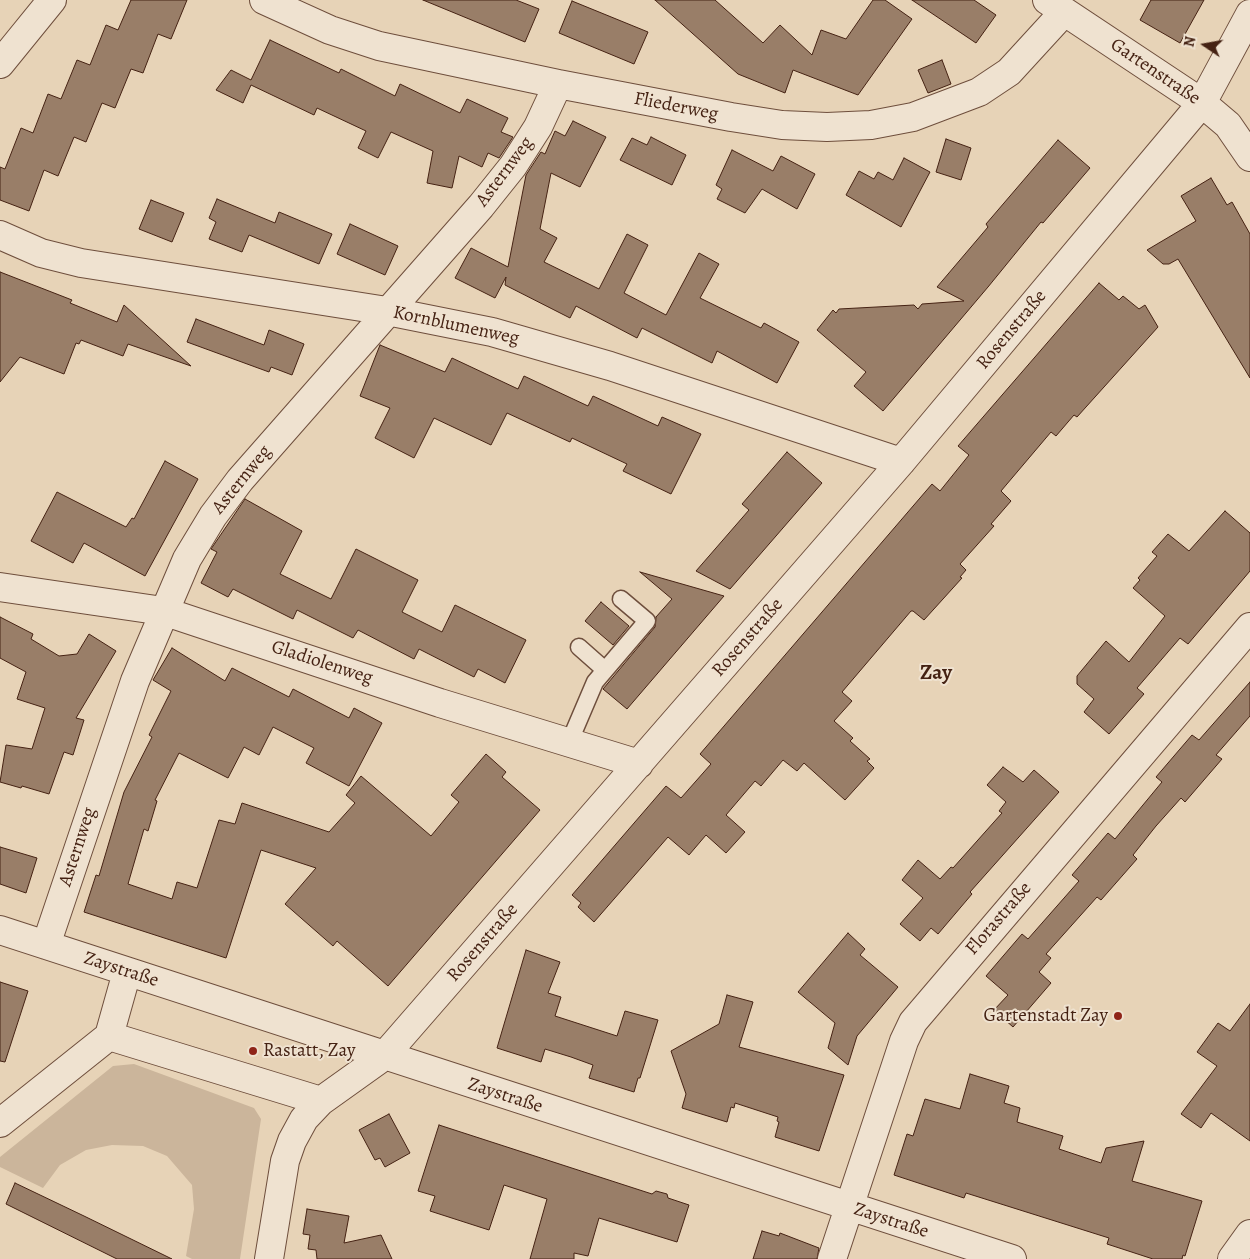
<!DOCTYPE html>
<meta charset="utf-8">
<style>
body{margin:0}
#map{position:relative;width:1250px;height:1259px;overflow:hidden;background:#e7d3b7;font-family:Alegreya,serif}
canvas{display:block}
.north{position:absolute;left:1180px;top:20px;width:50px;height:50px;-webkit-text-stroke:4px #efe2d0;paint-order:stroke;rotate:282deg;font-size:14px;font-weight:700;line-height:20px;text-align:center;color:#452213}
.north::after{content:'';display:block;margin:auto;width:18px;height:22px;background:#452213;clip-path:polygon(50% 0,100% 100%,50% 72%,0 100%)}
</style>
<div id="map">
<canvas width="1250" height="1259"></canvas>
<div class="north">N</div>
</div>
<script>
const context = document.querySelector('canvas').getContext('2d');
context.lineJoin = 'round';
function fillPath(path, color) { context.fillStyle = color; context.fill(path, 'evenodd'); }
const shape = rows => new Path2D(rows.map(r => 'M' + r).join(''));
function strokePath(path, color, width, dash) { context.strokeStyle = color; context.lineWidth = width; context.lineCap = dash ? 'butt' : 'round'; context.setLineDash(dash || []); context.stroke(path); }
function label(font, color, halo, rows, align = 'center') {
  context.font = font + ' Alegreya,serif'; context.lineWidth = 4; context.setLineDash([]); context.textBaseline = 'middle'; context.strokeStyle = halo; context.fillStyle = color; for (const [text, x, y, turn = 0] of rows) {
    context.save(); context.translate(x, y); context.rotate((+turn || 0) * Math.PI / 180); context.textAlign = isNaN(turn) ? turn : align; if (halo) context.strokeText(text, 0, 0); context.fillText(text, 0, 0); context.restore();
  }
}
const green = shape([
 [134,1064,254,1108,261,1119,240,1259,192,1259,186,1256,194,1209,192,1185,167,1156,143,1146,112,1145,86,1150,60,1165,43,1188,0,1167,0,1157,113,1066]
]);
const building = shape([
 [131,0,187,0,171,39,158,34,143,73,131,69,115,108,102,103,86,142,74,137,58,176,44,170,29,211,0,200,0,167,5,169,21,128,33,133,48,94,61,99,77,60,90,65,106,25,118,30,131,0],
 [423,0,516,0,539,9,525,42,423,0],
 [655,0,715,0,763,43,780,25,812,55,821,30,846,39,873,0,885,0,912,19,858,95,793,70,785,93,738,74,655,0],
 [912,0,974,0,996,15,976,43,912,0],
 [1151,0,1204,0,1180,43,1140,20,1151,0],
 [572,1,648,32,634,64,559,33,572,1],
 [270,40,339,73,341,69,395,96,400,84,460,113,467,99,508,118,501,132,513,137,499,158,488,153,482,167,459,156,452,188,427,183,433,151,391,132,378,158,358,148,366,131,317,108,314,115,251,85,243,103,216,90,231,70,251,80,270,40],
 [942,60,951,84,928,93,918,70,942,60],
 [573,121,606,137,580,187,551,173,540,229,557,238,544,262,599,289,627,234,648,245,624,293,666,315,699,253,719,264,700,298,761,328,764,323,799,342,777,383,717,351,712,363,642,328,637,338,576,306,570,318,505,285,506,277,495,298,455,278,471,248,508,267,526,175,541,152,545,154,555,131,565,136,573,121],
 [651,137,686,155,672,185,620,160,632,138,647,145,651,137],
 [946,139,971,148,961,180,936,172,946,139],
 [1058,140,1090,168,1043,223,1041,222,988,287,883,411,854,386,866,372,817,330,833,310,836,313,839,309,914,305,918,309,922,304,964,301,937,287,988,227,986,224,1058,140],
 [732,150,773,171,781,156,815,174,797,209,762,189,745,213,717,199,722,189,716,185,732,150],
 [904,158,930,172,901,227,846,195,859,171,874,179,878,172,893,180,904,158],
 [1211,178,1227,205,1232,202,1250,234,1250,378,1178,259,1169,264,1163,264,1147,250,1196,221,1181,196,1211,178],
 [217,199,275,223,279,212,332,234,319,264,249,235,242,252,209,239,216,222,209,218,217,199],
 [151,200,184,213,172,242,139,229,151,200],
 [350,224,398,246,385,275,337,254,350,224],
 [0,272,72,300,70,303,117,322,124,305,191,366,128,344,123,356,81,340,79,344,76,343,64,374,20,357,0,382,0,272],
 [1099,283,1119,300,1123,296,1139,309,1145,305,1158,327,1077,417,1074,415,1056,436,1051,432,1001,491,1011,501,991,524,994,526,960,564,966,570,960,577,962,578,924,620,913,611,911,611,842,692,852,701,834,721,853,738,850,741,870,759,867,761,874,768,845,800,804,763,797,771,783,760,761,786,755,781,726,815,745,832,726,853,706,835,689,855,668,837,594,922,578,907,581,903,572,895,666,786,681,798,711,764,700,754,932,484,940,491,969,455,958,446,1099,283],
 [196,319,264,345,269,330,304,344,292,375,271,367,269,372,187,342,196,319],
 [380,345,445,372,452,358,518,389,524,376,588,406,593,396,658,426,662,417,701,434,671,494,623,471,627,464,572,438,570,442,507,413,491,445,434,418,414,458,375,438,390,408,360,396,380,345],
 [787,452,822,483,730,589,696,571,749,510,742,504,787,452],
 [165,461,198,479,145,576,84,543,73,563,31,541,57,492,126,527,132,518,134,519,165,461],
 [245,499,302,531,280,574,331,599,356,549,418,580,402,612,442,632,455,605,526,640,505,683,478,669,474,677,419,649,414,659,358,630,353,638,297,610,293,619,233,589,228,597,201,583,217,552,211,549,245,499],
 [1225,511,1250,533,1250,571,1188,644,1180,638,1137,688,1144,694,1109,734,1084,712,1094,699,1077,684,1077,676,1106,641,1129,662,1165,616,1133,588,1140,580,1138,578,1157,556,1152,552,1168,534,1189,551,1225,511],
 [640,572,724,596,627,709,603,689,655,627,656,617,672,599,640,572],
 [601,602,629,626,613,645,585,621,601,602],
 [0,617,33,634,31,639,59,656,77,654,89,634,116,651,76,718,84,720,73,755,64,752,49,794,22,786,21,788,0,782,6,745,32,749,45,708,17,699,26,672,0,658,0,617],
 [172,648,225,681,232,668,289,697,293,689,349,718,354,708,382,723,349,786,306,763,314,748,273,727,259,755,244,747,228,778,179,753,155,800,157,801,148,831,144,829,128,884,172,899,177,882,197,888,219,820,235,824,242,803,329,832,355,803,346,795,361,776,431,836,459,802,451,795,486,754,506,772,502,777,540,810,388,986,337,941,333,946,285,904,316,868,261,850,226,958,84,912,96,875,99,876,124,792,152,737,149,735,171,691,153,680,172,648],
 [1250,682,1250,716,1216,755,1222,759,1185,802,1181,798,1156,826,1133,855,1137,859,1101,900,1097,897,1046,954,1051,958,1039,972,1051,983,1013,1027,994,1010,1008,995,986,976,1022,934,1028,939,1079,881,1072,875,1108,833,1115,839,1138,811,1162,782,1156,777,1192,735,1199,740,1250,682],
 [1003,767,1023,782,1034,770,1059,792,970,892,972,894,938,934,931,928,920,941,900,924,923,898,902,880,918,860,940,879,951,867,953,868,1002,813,999,811,1006,802,987,785,1003,767],
 [0,847,37,858,26,893,0,884,0,847],
 [848,933,865,949,860,955,898,987,857,1036,848,1065,828,1048,835,1023,798,992,848,933],
 [526,950,560,962,548,993,561,997,555,1016,617,1036,625,1011,658,1020,640,1078,638,1078,634,1092,589,1078,593,1065,571,1057,545,1049,541,1062,497,1048,526,950],
 [0,982,28,991,5,1062,0,1061,0,982],
 [727,995,753,1002,739,1047,844,1075,819,1151,775,1137,779,1122,777,1121,778,1117,735,1103,734,1108,731,1107,727,1122,682,1108,686,1094,671,1051,719,1024,727,995],
 [1250,1004,1250,1141,1211,1113,1201,1128,1181,1114,1217,1066,1197,1052,1218,1023,1230,1031,1250,1004],
 [970,1074,1009,1086,1004,1103,1020,1108,1017,1122,1063,1136,1059,1149,1101,1163,1106,1148,1144,1141,1132,1181,1202,1201,1185,1256,1183,1255,1182,1259,1153,1259,1107,1244,1109,1238,966,1193,964,1198,894,1175,907,1134,913,1136,925,1099,960,1109,970,1074],
 [389,1114,410,1153,385,1167,380,1158,375,1160,359,1130,389,1114],
 [439,1125,652,1194,656,1191,667,1194,668,1198,689,1205,677,1242,599,1218,588,1256,574,1253,574,1259,530,1259,547,1199,504,1185,489,1230,430,1211,435,1196,418,1191,439,1125],
 [15,1183,84,1216,172,1259,117,1259,6,1204,15,1183],
 [307,1209,349,1216,344,1243,381,1235,392,1259,317,1259,316,1250,308,1249,310,1235,303,1234,307,1209],
 [762,1231,779,1236,780,1233,819,1248,817,1259,753,1259,762,1231]
]);
const service = shape([
 [579,647,605,670],
 [569,743,595,682,647,621,621,599]
]);
const minor = shape([
 [264,0,330,30,379,46,558,84,731,117,782,125,827,127,871,125,913,117,979,92,1009,72,1064,12],
 [1047,0,1202,103,1228,125,1250,157],
 [0,235,41,253,81,263,387,311,492,332,610,366,901,462],
 [0,587,163,611,440,703,639,764],
 [0,930,1012,1259],
 [46,945,135,681,187,559,213,516,240,480,481,206,513,166,538,127,558,84],
 [109,1036,321,1101],
 [0,1123,109,1036,127,972],
 [269,1259,285,1161,292,1141,304,1119,321,1101,384,1056,901,462,1202,103,1250,14],
 [832,1259,904,1041,913,1022,1250,627],
 [1232,1259,1250,1234]
]);
const tertiary = shape([
 [0,64,52,0]
]);
const markers = [
 [1118,1016,5,"#8f2418"],
 [253,1051,5,"#8f2418"]
];
const streetNames = [
 ["Gartenstraße",1155,72,34],
 ["Fliederweg",676,107,11],
 ["Asternweg",505,172,-53],
 ["Kornblumenweg",456,326,12],
 ["Rosenstraße",1012,330,-50],
 ["Asternweg",242,480,-51],
 ["Rosenstraße",748,638,-49],
 ["Gladiolenweg",322,663,18],
 ["Asternweg",78,847,-72],
 ["Florastraße",999,919,-49],
 ["Rosenstraße",483,943,-49],
 ["Zaystraße",121,970,18],
 ["Zaystraße",505,1096,18],
 ["Zaystraße",891,1221,18]
];
const poiNames = [
 ["Gartenstadt Zay",1108,1016],
 ["Rastatt, Zay",263,1051,"left"]
];
const quarterNames = [
 ["Zay",936,674]
];
fillPath(green, '#cbb59b');
fillPath(building, '#997e68');
strokePath(building, '#452213', 1);
strokePath(service, '#6e4e3c', 19);
strokePath(minor, '#6e4e3c', 30);
strokePath(tertiary, '#6e4e3c', 30);
strokePath(service, '#efe2d0', 16);
strokePath(minor, '#efe2d0', 28);
strokePath(tertiary, '#efe2d0', 28);
for (const [x, y, r, color] of markers) { const dot = new Path2D(); dot.arc(x, y, r, 0, 2 * Math.PI); context.fillStyle = color; context.fill(dot); strokePath(dot, '#efe2d0', 2); }
label('19px', '#452213', '#efe2d0', streetNames);
label('19px', '#452213', '#efe2d0', poiNames, 'right');
label('bold 21px', '#452213', '#efe2d0', quarterNames);
</script>
